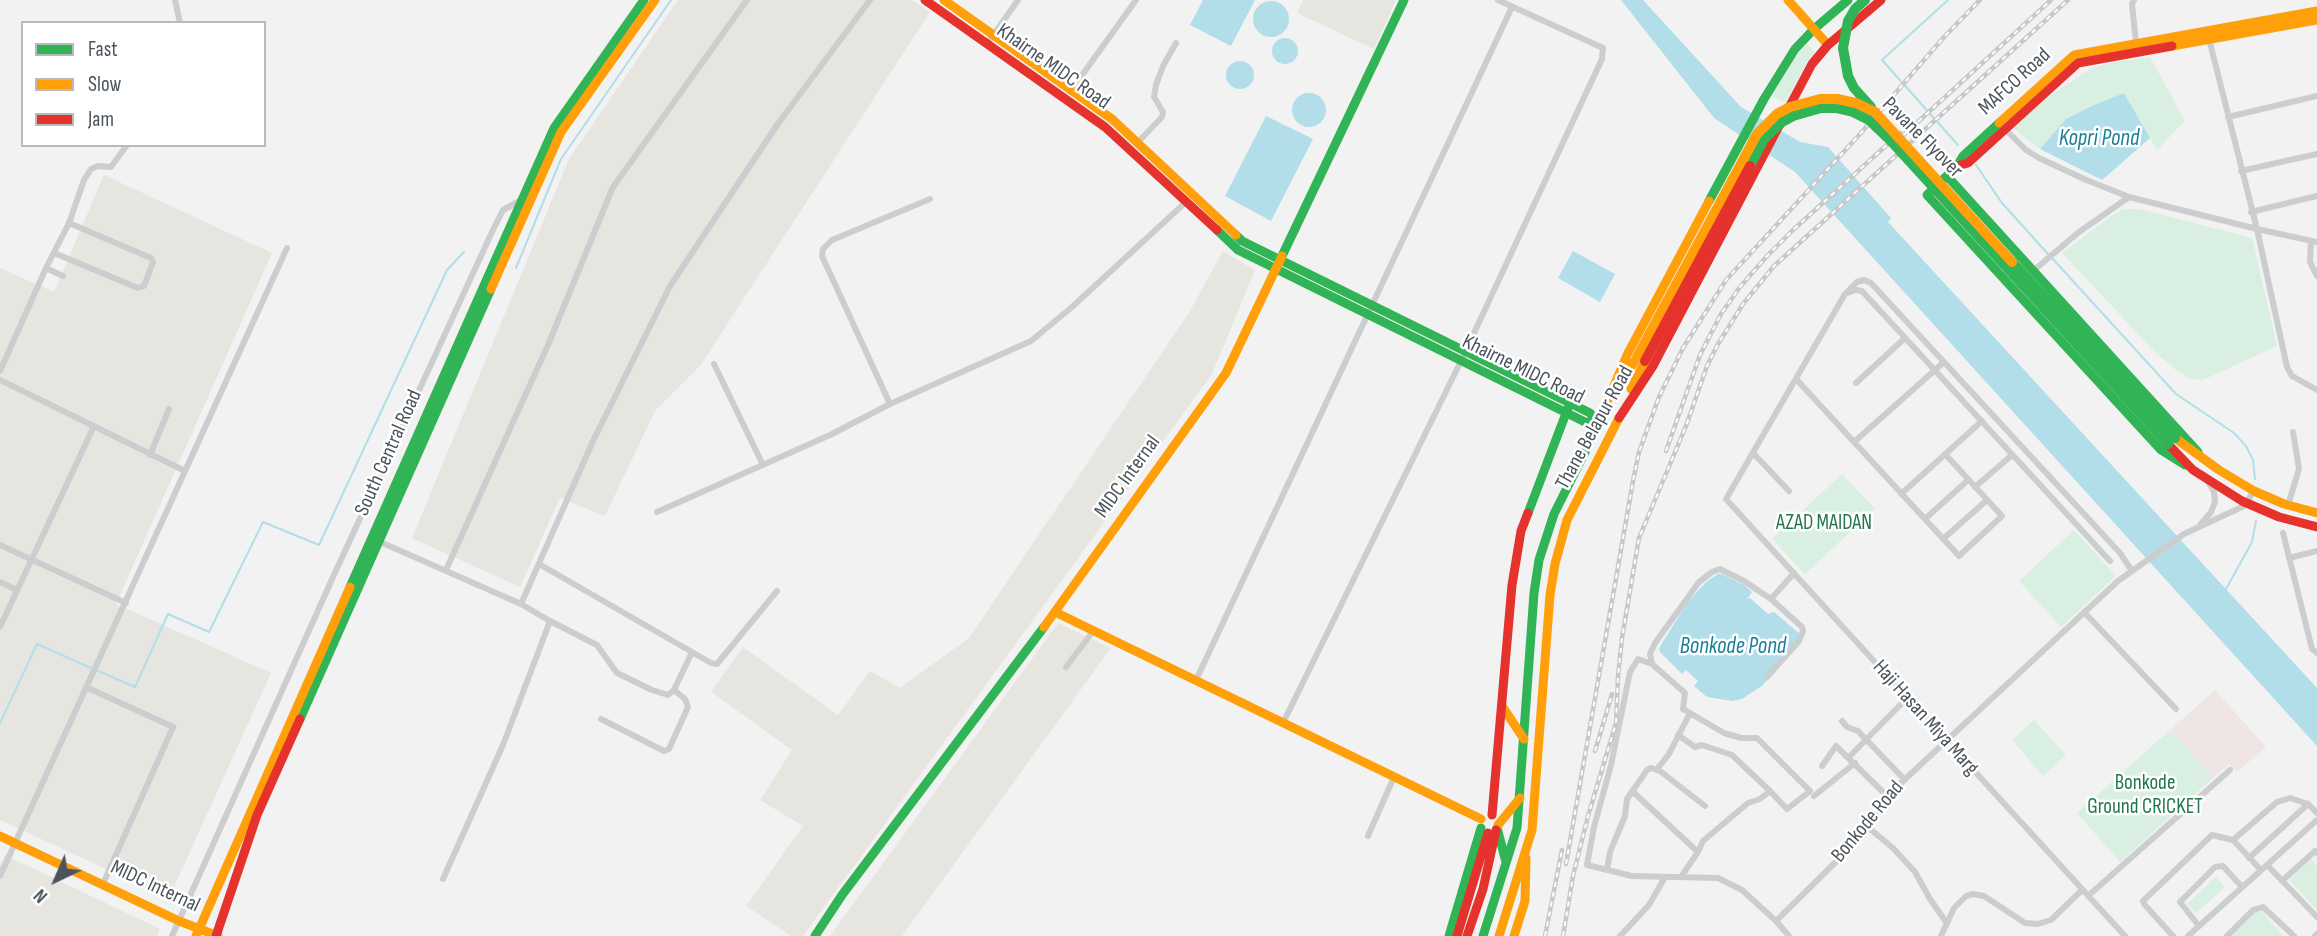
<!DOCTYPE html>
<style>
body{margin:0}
#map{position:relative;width:2317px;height:936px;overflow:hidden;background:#f2f2f2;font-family:"Sofia Sans Condensed",sans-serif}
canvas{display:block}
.legend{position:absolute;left:21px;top:21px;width:245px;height:126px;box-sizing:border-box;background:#fff;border:2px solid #b7bbbe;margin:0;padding:9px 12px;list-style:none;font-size:21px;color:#4a545c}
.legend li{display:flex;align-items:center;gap:14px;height:35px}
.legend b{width:35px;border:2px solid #b7bbbe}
.north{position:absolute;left:21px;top:845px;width:70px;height:70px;-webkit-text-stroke:5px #fff;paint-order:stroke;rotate:224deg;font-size:19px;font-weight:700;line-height:28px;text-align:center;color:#4a545c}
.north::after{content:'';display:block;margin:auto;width:24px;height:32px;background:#4a545c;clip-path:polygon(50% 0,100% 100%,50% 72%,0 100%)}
</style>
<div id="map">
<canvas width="2317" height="936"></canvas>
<ul class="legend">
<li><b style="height:9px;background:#30b455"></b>Fast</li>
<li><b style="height:9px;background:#ff9f0a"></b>Slow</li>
<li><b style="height:9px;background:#e5322d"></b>Jam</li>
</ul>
<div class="north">N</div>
</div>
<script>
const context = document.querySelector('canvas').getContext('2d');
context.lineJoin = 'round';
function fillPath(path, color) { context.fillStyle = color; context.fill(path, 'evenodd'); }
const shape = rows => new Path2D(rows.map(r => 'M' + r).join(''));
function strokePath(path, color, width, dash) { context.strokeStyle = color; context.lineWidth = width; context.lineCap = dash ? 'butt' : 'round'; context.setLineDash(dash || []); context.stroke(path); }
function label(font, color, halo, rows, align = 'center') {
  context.font = font + ' "Sofia Sans Condensed",sans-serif'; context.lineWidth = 5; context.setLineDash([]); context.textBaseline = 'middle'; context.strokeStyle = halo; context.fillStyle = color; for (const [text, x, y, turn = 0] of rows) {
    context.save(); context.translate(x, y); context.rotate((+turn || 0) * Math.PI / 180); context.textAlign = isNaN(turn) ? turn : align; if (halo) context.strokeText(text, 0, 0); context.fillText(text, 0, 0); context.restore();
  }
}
const commercial = shape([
 [678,0,912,0,930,12,700,366,655,411,605,516,560,498,520,587,412,538,569,159],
 [1303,0,1396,0,1374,49,1297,13],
 [104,175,272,253,116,604,271,673,169,898,0,820,0,268,54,292],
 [1223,251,1255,270,1212,374,803,936,791,936,746,906,803,826,760,800,792,750,711,692,743,647,838,715,870,671,900,688,969,638,1190,311],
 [1058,623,1111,648,902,936,830,936],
 [5,855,160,929,157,936,0,936,0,865]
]);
const medical = shape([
 [2215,690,2266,747,2237,772,2229,764,2213,778,2170,730]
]);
const green = shape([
 [1807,44,1815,52,1808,60,1785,103,1772,96,1799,52],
 [2150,57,2185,121,2157,150,2124,93,2066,119,2040,149,2013,128,2047,98,2090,69,2114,62],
 [2123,209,2140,209,2252,238,2277,346,2203,380,2191,379,2177,371,2154,351,2062,253,2107,219],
 [1842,474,1875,509,1805,574,1772,539],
 [2074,530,2116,576,2061,627,2019,581],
 [2034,720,2066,755,2043,776,2012,740],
 [2170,730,2213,778,2120,862,2077,813],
 [2311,859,2317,865,2317,910,2289,880],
 [2216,877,2225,887,2196,913,2187,904],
 [2258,908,2284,936,2227,936]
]);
const water = shape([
 [1203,0,1255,0,1231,46,1190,25],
 [1621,0,1643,0,1741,107,1800,142,1828,147,1891,218,1888,222,2317,688,2317,746,1795,172,1714,118],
 '1253 19a18 18 0 1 1 36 0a18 18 0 1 1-36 0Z',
 '1272 51a13 13 0 1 1 26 0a13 13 0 1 1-26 0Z',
 '1226 75a14 14 0 1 1 28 0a14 14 0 1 1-28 0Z',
 '1292 110a17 17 0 1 1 34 0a17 17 0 1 1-34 0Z',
 [2124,93,2150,138,2102,180,2040,149,2066,119,2092,106],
 [1266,116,1313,139,1271,221,1225,196],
 [1573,251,1615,274,1600,302,1558,278],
 [1718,574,1722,574,1744,585,1752,592,1747,599,1750,598,1768,614,1774,612,1800,634,1799,641,1763,685,1742,699,1732,701,1707,697,1694,686,1698,681,1686,670,1682,674,1660,652,1659,648,1687,603,1706,582]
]);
const stream = shape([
 [1948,0,1882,60,1958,145],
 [1976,165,2002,203,2048,254],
 [2052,258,2176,394,2234,433,2246,446,2253,460,2255,479],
 [516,268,561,159,671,0],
 [2226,589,2252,542,2256,521],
 [96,670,135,687,168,614,209,632,263,522,319,545,447,270,464,252],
 [0,723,37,644,91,668]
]);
const street = shape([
 [175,0,180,23],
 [2134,0,2132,4,2136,43],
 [2207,31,2257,229,2287,367,2292,376,2317,390],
 [987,44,1018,0],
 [1070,92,1136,0],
 [2228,117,2317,96],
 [2005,129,2026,150,2039,158,2084,179,2129,197],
 [1138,142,1162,117,1163,112,1154,97,1156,85,1163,66,1176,43],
 [2241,171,2317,154],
 [2251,212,2317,196],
 [2311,241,2310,262,2317,276],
 [54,253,138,288,144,286,153,262,151,258,69,223],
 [46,268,63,276],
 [2033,271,2079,232,2129,197,2257,229,2317,242],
 [1847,293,1856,290,1862,291,2110,561],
 [714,364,763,465],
 [0,371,46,268,69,223,84,180,91,169,98,166,111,167,127,145],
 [1796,379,1959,556,2002,516,1945,454],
 [0,380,185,471],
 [1856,383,1905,338],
 [890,404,822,256,823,249,832,240,930,199],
 [1854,442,1944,362],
 [1753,453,1789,491],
 [150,455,169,409],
 [1975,487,2012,455],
 [1901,494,1982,421],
 [2288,505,2299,469,2293,432],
 [657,512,830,435,890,404,1031,341,1072,307,1187,201],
 [1925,519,1968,480],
 [2200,525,2211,512,2215,502,2214,492,2209,483],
 [2283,533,2312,649,2317,653],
 [1943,539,1987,500],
 [378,541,521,604,550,621,503,745,443,879],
 [0,545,126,603],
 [2289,558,2317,551],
 [539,564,692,652],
 [446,570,548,345,613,187,747,0],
 [0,582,17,590],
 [1771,599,1794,573],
 [521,604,593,441,670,286,777,125,870,0],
 [2084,612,2176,709],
 [550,621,597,645,617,673,652,690,668,695,674,690,692,652,711,663,717,664,777,591],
 [0,627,94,426],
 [1652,664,1650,654,1655,643,1699,582,1712,572,1720,569,1744,581,1771,599,1802,627,1803,631,1799,641,1767,677],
 [1066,667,1094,630],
 [1196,680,1512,7],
 [86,687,173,727,103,884],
 [601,719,664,751,669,749,688,707,685,699,674,690],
 [1842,721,1847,727,1858,731,1904,779],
 [1283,723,1461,361,1602,59,1603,48,1498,0],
 [1678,735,1695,747,1702,745,1732,755,1770,791],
 [1849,757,1907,698],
 [1822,766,1836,746,1887,796],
 [1657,769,1669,754,1690,713],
 [1632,791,1698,852],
 [1814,796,1855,763],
 [1869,828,1894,849,1915,872,1930,899,1946,922],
 [1368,836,1394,777],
 [2233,840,2261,870],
 [2249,858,2308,804],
 [2267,865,2317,917],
 [1607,870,1610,852,1625,816,1627,799,1647,770,1651,768,1660,771,1705,806],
 [0,876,287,248],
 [1681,877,1698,852,1703,841,1748,803,1760,799,1770,791,1787,809,1810,791,1757,738,1741,738,1724,733,1683,709,1685,693,1652,664,1638,659,1630,672,1611,765,1594,827,1587,865,1632,876,1718,878,1742,890,1776,921],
 [2282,881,2315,851,2317,853],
 [2088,896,2230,770],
 [2199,926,2180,902,2215,867,2223,866,2242,887],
 [172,936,333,577,492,232,503,210,523,199],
 [1620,936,1649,905,1665,877],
 [1789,936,1776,921,1864,834,1887,796,2118,581,2184,534,2244,506,2254,491],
 [1941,936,1954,908,1966,896,1973,894,1984,896,2025,923,2038,924,2051,920,2082,890],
 [2125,936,1726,499,1845,294,1857,282,1864,280,1871,283,2120,553,2132,571],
 [2173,936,2144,904,2143,901,2212,835,2233,840,2277,802,2290,798,2308,804,2317,813],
 [2188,936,2317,820],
 [2227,936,2253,910,2263,907,2294,936],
 [2315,936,2317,934]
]);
const fast = shape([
 [1999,123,1963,156,1957,166,1927,195,2161,450,2185,465],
 [1947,176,2198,452],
 [1709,201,1764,99,1795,49,1814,29,1848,0],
 [1217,230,1238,250,1585,422,1599,423],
 [1236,235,1242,241,1590,413,1599,423],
 [1282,256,1404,0],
 [1528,513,1568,408],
 [350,587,554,128,644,0],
 [300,719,491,289],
 [1497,828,1506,862],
 [815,936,842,895,1044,627],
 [1449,936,1481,828],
 [1483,936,1517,828,1534,593,1539,560,1554,514,1588,446]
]);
const slow = shape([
 [944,0,1112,119,1236,235],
 [1788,0,1828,45],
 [2172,46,2317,20],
 [1999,123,2074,55,2317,11],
 [491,289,561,132,655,0],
 [1620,386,1637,357],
 [1631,389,1645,361],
 [2175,438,2219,470,2254,491,2284,504,2317,513],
 [1588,446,1628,353,1709,201],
 [1055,612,1481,819],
 [1044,627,1226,373,1282,256],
 [1502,706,1524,739],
 [1498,825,1520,798],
 [0,836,179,921,218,936],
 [196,936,350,587],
 [1499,936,1532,830,1550,595,1555,564,1567,520,1619,418],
 [1514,936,1525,901,1526,858]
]);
const jam = shape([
 [925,0,1105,127,1217,230],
 [1786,113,1812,64,1828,45,1881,0],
 [1957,166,1968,163,2078,63,2172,46],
 [1619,418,1653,366,1779,126],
 [2168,444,2193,470,2242,501,2279,517,2317,527],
 [1492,815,1512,585,1521,531,1528,513],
 [216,936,257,815,300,719],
 [1457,936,1488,833],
 [1467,936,1483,889,1496,830]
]);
const rail = shape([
 [1896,142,2051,0],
 [1666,451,1700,355,1721,314,1740,287,1767,256,1793,230,1900,133],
 [1595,751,1612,694],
 [1566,864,1633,481,1639,452,1659,397,1683,348,1726,280,1860,134,1944,37,1980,0],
 [1545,936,1562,850],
 [1563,936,1573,876,1588,816,1616,723,1618,676,1622,638,1639,538,1686,426,1707,366,1718,344,1743,304,1774,266,2068,0]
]);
const fastBridge = shape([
 [1865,0,1855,9,1848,21,1843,48,1848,76,1854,88,1871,107],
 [1750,166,1764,139,1782,122,1793,116,1821,108,1836,108,1853,112,1869,120,1889,139,2168,444],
 [2012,262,2175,438]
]);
const slowBridge = shape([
 [1637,357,1757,134,1777,114,1790,107,1820,99,1837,99,1856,103,1875,112,2012,262]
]);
const jamBridge = shape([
 [1645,361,1750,166]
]);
const streetNames = [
 ["Khairne MIDC Road",1053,67,35],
 ["MAFCO Road",2015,82,-42],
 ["Pavane Flyover",1922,138,45],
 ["Khairne MIDC Road",1523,370,26],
 ["Thane Belapur Road",1595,428,-61],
 ["South Central Road",389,453,-66],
 ["MIDC Internal",1128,477,-54],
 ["Haji Hasan Miya Marg",1925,718,48],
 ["Bonkode Road",1868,822,-50],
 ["MIDC Internal",155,887,25]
];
const parkNames = [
 ["AZAD MAIDAN",1824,524],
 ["Bonkode",2145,784],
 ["Ground CRICKET",2145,808]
];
const waterNames = [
 ["Kopri Pond",2099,139],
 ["Bonkode Pond",1733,647]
];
fillPath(commercial, '#e6e5e0');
fillPath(medical, '#efe5e4');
fillPath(green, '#d9efe1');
fillPath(water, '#b1dee9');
strokePath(stream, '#b1dee9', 2);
strokePath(street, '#cccdcf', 6);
strokePath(fast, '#30b455', 9);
strokePath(slow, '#ff9f0a', 9);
strokePath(jam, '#e5322d', 9);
strokePath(rail, '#c7c8c9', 4.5);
strokePath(rail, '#fff', 2, [5]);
strokePath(fastBridge, '#30b455', 10);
strokePath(slowBridge, '#ff9f0a', 10);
strokePath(jamBridge, '#e5322d', 10);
label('21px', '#4a545c', '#fff', streetNames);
label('21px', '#20784c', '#fff', parkNames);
label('italic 23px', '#197f99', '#fff', waterNames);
</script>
